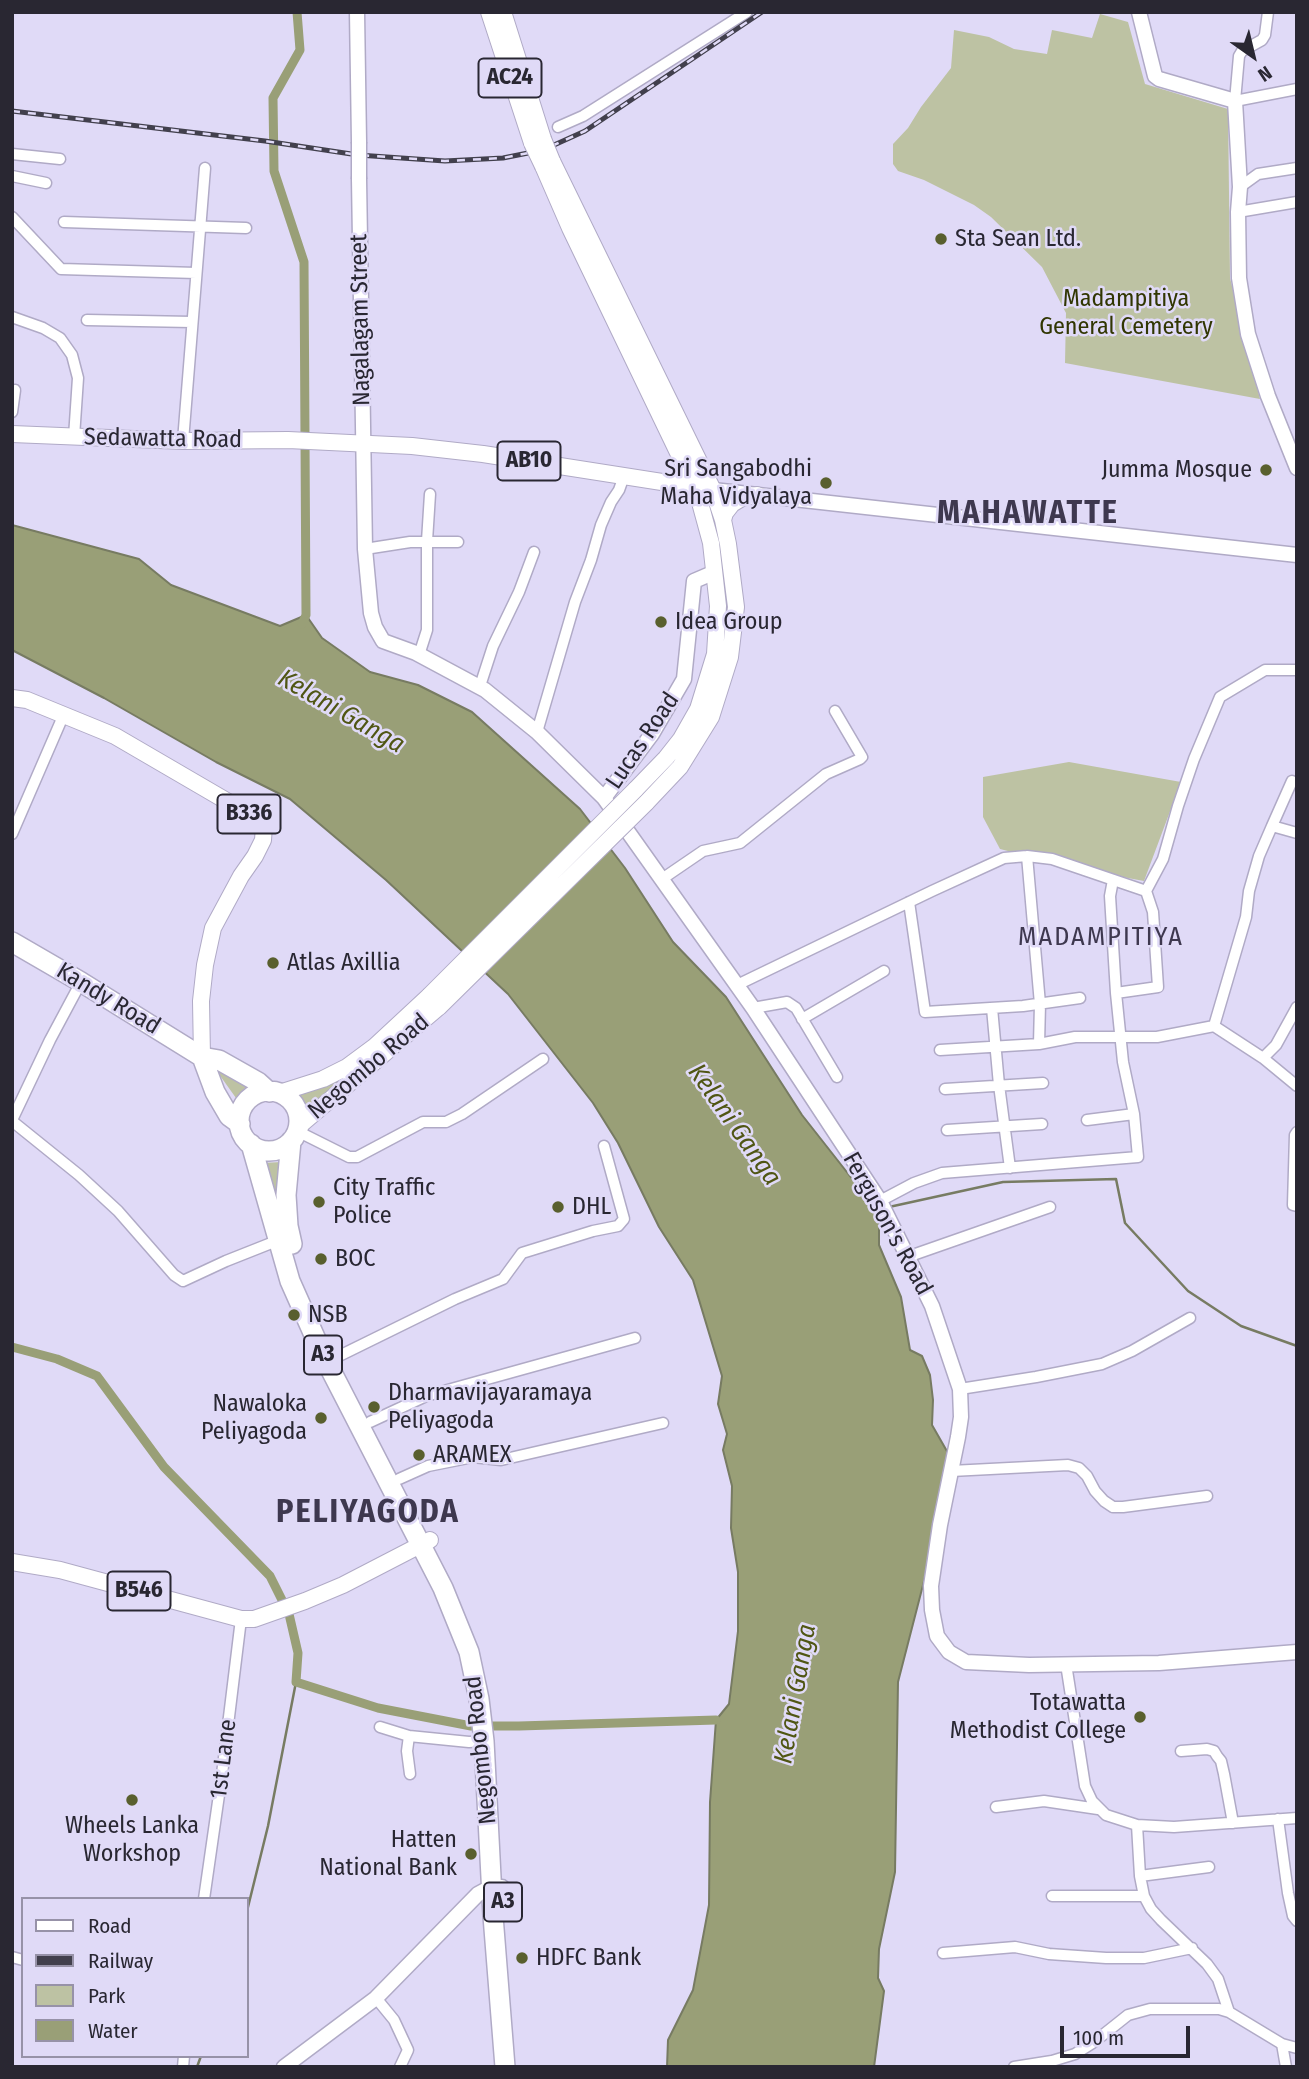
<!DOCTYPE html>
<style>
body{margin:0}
#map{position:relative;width:1309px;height:2079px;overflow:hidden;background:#e0daf7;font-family:"Fira Sans Condensed",sans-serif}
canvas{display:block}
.frame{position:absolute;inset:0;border:14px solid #292732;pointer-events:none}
.legend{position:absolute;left:21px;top:1897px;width:228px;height:161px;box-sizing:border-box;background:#e0daf7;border:2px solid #9792a8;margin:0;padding:9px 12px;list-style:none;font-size:21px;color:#292732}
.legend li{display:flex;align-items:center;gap:14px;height:35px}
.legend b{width:35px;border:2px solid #9792a8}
.north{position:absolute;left:1218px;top:21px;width:70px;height:70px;-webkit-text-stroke:5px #e0daf7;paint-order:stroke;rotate:146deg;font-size:19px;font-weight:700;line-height:28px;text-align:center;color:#292732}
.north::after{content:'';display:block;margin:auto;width:24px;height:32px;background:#292732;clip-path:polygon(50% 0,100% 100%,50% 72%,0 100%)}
.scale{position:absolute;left:1060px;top:2026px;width:130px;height:32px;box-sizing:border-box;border:4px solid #292732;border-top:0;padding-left:9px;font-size:21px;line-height:24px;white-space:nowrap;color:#292732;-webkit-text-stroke:5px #e0daf7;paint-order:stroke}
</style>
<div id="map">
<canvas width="1309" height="2079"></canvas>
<div class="frame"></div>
<ul class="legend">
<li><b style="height:9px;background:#fff"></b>Road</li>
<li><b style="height:9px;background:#42404d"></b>Railway</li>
<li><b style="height:19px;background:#bdc2a3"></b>Park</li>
<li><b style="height:19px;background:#999f77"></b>Water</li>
</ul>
<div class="north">N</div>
<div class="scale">100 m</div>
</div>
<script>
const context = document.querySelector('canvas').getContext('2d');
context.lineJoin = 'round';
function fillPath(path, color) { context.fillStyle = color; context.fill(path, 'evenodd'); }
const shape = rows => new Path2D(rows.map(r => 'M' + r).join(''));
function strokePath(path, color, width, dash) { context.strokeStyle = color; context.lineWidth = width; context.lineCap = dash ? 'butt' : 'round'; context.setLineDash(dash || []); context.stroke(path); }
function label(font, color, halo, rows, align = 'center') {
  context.font = font + ' "Fira Sans Condensed",sans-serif'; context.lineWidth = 5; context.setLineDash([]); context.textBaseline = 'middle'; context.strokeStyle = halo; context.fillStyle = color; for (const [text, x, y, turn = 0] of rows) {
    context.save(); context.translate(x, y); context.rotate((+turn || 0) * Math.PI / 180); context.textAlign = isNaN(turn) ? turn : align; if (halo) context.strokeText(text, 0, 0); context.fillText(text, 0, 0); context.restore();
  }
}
const green = shape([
 [1100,14,1128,22,1145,84,1228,109,1230,278,1260,399,1065,363,1066,313,1042,267,991,217,974,205,924,180,898,171,893,164,893,144,908,128,921,107,951,68,954,30,989,37,1014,49,1047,54,1052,30,1092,38],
 [1069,762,1181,782,1144,881,1079,869,1000,849,983,817,983,777],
 [211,1063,247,1086,236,1098],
 [358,1067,308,1111,300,1095,330,1084],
 [282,1162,277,1206,263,1163]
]);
const water = shape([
 [12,525,139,559,171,585,280,626,306,615,322,638,370,672,418,685,472,712,580,809,625,868,673,942,726,997,802,1115,879,1213,879,1245,901,1297,910,1350,922,1356,930,1375,933,1400,932,1425,948,1453,939,1523,898,1682,895,1872,879,1949,878,1978,884,1991,874,2067,667,2067,668,2040,693,1990,709,1905,710,1802,716,1720,729,1704,738,1631,738,1572,731,1528,732,1486,723,1450,727,1434,718,1404,722,1376,693,1280,659,1227,618,1143,593,1103,508,994,386,880,290,799,216,762,104,698,12,650,12,525]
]);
const stream = shape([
 [889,1207,1003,1182,1116,1179,1125,1223,1188,1291,1241,1326,1297,1346],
 [247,1911,268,1826,296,1682],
 [197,2067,201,2056]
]);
const canal = shape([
 [297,12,300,50,273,98,274,171,304,262,306,615,302,624],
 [12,1347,57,1359,97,1376,164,1467,270,1576,289,1614,298,1653,296,1682,378,1708,471,1726,519,1726,716,1720]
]);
const street = shape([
 [1268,12,1265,35,1262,40,1242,51,1239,56,1235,101,1297,89],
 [558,127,583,116,747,12],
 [12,154,60,159],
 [12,176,46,183],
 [1240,187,1258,174,1297,168],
 [1238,212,1297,202],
 [12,217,61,269,196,273],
 [64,222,246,228],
 [12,317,43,328,60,338,72,355,78,378,74,437],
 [87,320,192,322],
 [12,412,15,390],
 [183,441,205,168],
 [365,549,410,542,458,542],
 [419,655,427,630,427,541,430,494],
 [480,686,493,646,519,592,534,552],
 [537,732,575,602,591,560,601,525,611,502,619,490,624,476],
 [1272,826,1292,781],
 [12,834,64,714],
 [1027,856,1040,1004,1039,1044],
 [662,879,703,851,740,843,826,774,860,759,862,757,835,711],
 [909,902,925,1012,1023,1006,1080,998],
 [737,985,932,891,1004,858,1027,856,1052,859,1146,891,1163,859,1178,806,1194,759,1220,697,1265,670,1297,670],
 [1116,993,1158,987,1153,912,1146,891],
 [753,1008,787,1002,796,1008,837,1077],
 [992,1008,999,1085,1010,1168],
 [802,1019,884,971],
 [1214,1026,1246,917,1249,891,1259,856,1272,826,1297,833],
 [940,1050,1039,1044,1075,1037,1157,1037,1214,1026,1263,1058,1297,1086],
 [1263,1058,1276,1045,1297,1007],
 [945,1089,1043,1083],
 [12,1120,50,1040,81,982],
 [1087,1120,1134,1114],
 [12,1121,79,1175,118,1211,174,1275,183,1281,226,1261,279,1240],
 [947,1130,1042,1124],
 [297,1131,349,1157,357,1157,423,1122,446,1122,462,1114,543,1059],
 [1297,1132,1295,1135,1293,1205,1297,1206],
 [880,1201,914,1183,942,1173,1138,1157,1134,1114,1123,1062,1116,993,1110,896,1113,880],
 [907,1257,1050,1207],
 [337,1357,455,1299,503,1279,522,1253,593,1231,618,1226,624,1219,604,1146],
 [960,1389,1036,1377,1102,1364,1132,1351,1190,1318],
 [370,1422,426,1396,635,1338],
 [951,1471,1068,1465,1079,1468,1087,1476,1095,1491,1104,1501,1113,1507,1123,1507,1207,1496],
 [399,1479,428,1466,473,1457,501,1460,663,1423],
 [1066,1664,1085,1786,1092,1801,1106,1815,1137,1825,1174,1827,1297,1818],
 [380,1727,409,1736,469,1742,484,1741],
 [409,1736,407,1751,410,1774],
 [1181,1751,1207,1749,1214,1751,1217,1756,1221,1761,1224,1774,1233,1823],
 [996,1807,1044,1801,1098,1809],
 [1278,1819,1288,1893,1293,1916,1297,1921],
 [1137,1825,1140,1876,1144,1896,1151,1909,1161,1920,1207,1964,1218,1979,1229,2012],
 [1140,1876,1209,1867],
 [1052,1896,1144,1896],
 [204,1899,222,1774,241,1619],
 [943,1953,1015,1947,1049,1954,1106,1958,1144,1958,1192,1948],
 [12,1957,23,1960],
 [376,1998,394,2020,408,2050,400,2067],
 [1282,2044,1286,2067],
 [183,2067,184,2056],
 [1014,2067,1052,2061,1075,2054,1094,2042,1128,2015,1150,2009,1219,2009,1229,2012,1282,2044,1297,2048]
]);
const secondary = shape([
 [357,12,359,142],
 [1139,12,1155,76,1159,79,1235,101,1240,187,1238,212,1239,278,1248,334,1268,396,1297,468],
 [359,179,365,549,371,613,375,627,383,641,416,653,485,690,537,732,604,798,753,1008,880,1201,932,1306,960,1389,961,1417,958,1437,940,1525,931,1586,932,1610,937,1636,949,1652,966,1662,1029,1665,1159,1663,1297,1652],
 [713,490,1297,555],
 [604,798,652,734,684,679,694,581,715,572],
 [284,2067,376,1998,478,1894,491,1887,502,1887]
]);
const primary = shape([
 [489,12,532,143],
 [503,12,543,139],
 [552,161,713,490,723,520,728,544,736,607,730,657,711,717,680,767,646,803],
 [543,166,570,228,684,465,699,499,711,543,718,606,715,654,698,709,681,739,666,758,635,790],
 [12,434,183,441,288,440,412,446,483,454,713,490],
 [723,520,725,513,732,504,742,498,757,495],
 [12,698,27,700,115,736,254,817,264,826,263,840,255,856,241,876,213,928,205,965,201,1001,202,1057],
 [279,1093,323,1079,347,1067,374,1047,430,995],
 [298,1127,439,1007],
 [12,1562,60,1570,241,1619,254,1619,305,1601,343,1585,430,1540]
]);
const highway = shape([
 [12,942,81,982,202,1057,219,1060,258,1082,269,1092],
 [202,1057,215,1092,229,1116,240,1124],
 '239 1121a30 30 0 1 1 60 0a30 30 0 1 1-60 0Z',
 [291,1141,286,1195,288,1226,292,1244],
 [251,1144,290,1281,322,1353,443,1588,469,1652,479,1699,484,1741,493,1916,505,2067]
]);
const rail = shape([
 [12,111,265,141,358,155,445,161,503,158,543,150,585,131,762,12]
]);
const secondaryBridge = shape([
 [359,179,359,142]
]);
const primaryBridge = shape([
 [543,139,552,161],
 [532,143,543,166],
 [430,995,635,790],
 [439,1007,646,803]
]);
const markers = [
 [941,239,7,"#595f2e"],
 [1266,470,7,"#595f2e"],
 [826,483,7,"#595f2e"],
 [661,622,7,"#595f2e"],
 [273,963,7,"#595f2e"],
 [319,1202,7,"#595f2e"],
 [558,1207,7,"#595f2e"],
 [321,1259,7,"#595f2e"],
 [294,1315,7,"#595f2e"],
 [374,1407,7,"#595f2e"],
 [321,1418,7,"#595f2e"],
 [419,1455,7,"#595f2e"],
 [1140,1717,7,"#595f2e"],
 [132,1800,7,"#595f2e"],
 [471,1854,7,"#595f2e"],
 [522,1958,7,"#595f2e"]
];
const shields = [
 [510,78,63],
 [529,461,63],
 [249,814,63],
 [323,1355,38],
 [139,1591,63],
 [503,1902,38]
];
const shieldNames = [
 ["AC24",510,78],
 ["AB10",529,461],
 ["B336",249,814],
 ["A3",323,1355],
 ["B546",139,1591],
 ["A3",503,1902]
];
const poiNames = [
 ["Sta Sean Ltd.",955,239],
 ["Sri Sangabodhi",812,469,"right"],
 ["Maha Vidyalaya",812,497,"right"],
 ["Jumma Mosque",1252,470,"right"],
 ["Idea Group",675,622],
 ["Atlas Axillia",287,963],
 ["City Traffic",333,1188],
 ["Police",333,1216],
 ["DHL",572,1207],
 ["BOC",335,1259],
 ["NSB",308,1315],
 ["Dharmavijayaramaya",388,1393],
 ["Peliyagoda",388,1421],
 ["Nawaloka",307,1404,"right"],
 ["Peliyagoda",307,1432,"right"],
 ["ARAMEX",433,1455],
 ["Totawatta",1126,1703,"right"],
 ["Methodist College",1126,1731,"right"],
 ["Wheels Lanka",132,1826,"center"],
 ["Workshop",132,1854,"center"],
 ["Hatten",457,1840,"right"],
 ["National Bank",457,1868,"right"],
 ["HDFC Bank",536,1958]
];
const parkNames = [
 ["Madampitiya",1126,299],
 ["General Cemetery",1126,327]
];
const streetNames = [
 ["Nagalagam Street",361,320,-91],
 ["Sedawatta Road",163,439,1],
 ["Lucas Road",643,741,-56],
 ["Kandy Road",108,999,31],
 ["Negombo Road",369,1067,-40],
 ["Ferguson's Road",887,1224,61],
 ["Negombo Road",481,1750,-96],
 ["1st Lane",224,1759,-83]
];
const waterNames = [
 ["Kelani Ganga",341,712,30],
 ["Kelani Ganga",734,1125,55],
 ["Kelani Ganga",796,1694,-80]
];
const neighbourhoodNames = [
 ["MADAMPITIYA",1101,938]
];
const districtNames = [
 ["MAHAWATTE",1028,514],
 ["PELIYAGODA",368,1513]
];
fillPath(green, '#bdc2a3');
fillPath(water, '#999f77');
strokePath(water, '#777b62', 2);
strokePath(stream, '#777b62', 2.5);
strokePath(canal, '#999f77', 9);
strokePath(street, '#b0aac6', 13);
strokePath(secondary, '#b0aac6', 17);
strokePath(primary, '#b0aac6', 18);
strokePath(highway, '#b0aac6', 22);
strokePath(street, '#fff', 10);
strokePath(secondary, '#fff', 14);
strokePath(primary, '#fff', 16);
strokePath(highway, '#fff', 19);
strokePath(rail, '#42404d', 5);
strokePath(rail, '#e0daf7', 2.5, [8]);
strokePath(secondaryBridge, '#b0aac6', 17, []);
strokePath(primaryBridge, '#b0aac6', 18, []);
strokePath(secondaryBridge, '#fff', 14);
strokePath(primaryBridge, '#fff', 16);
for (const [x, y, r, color] of markers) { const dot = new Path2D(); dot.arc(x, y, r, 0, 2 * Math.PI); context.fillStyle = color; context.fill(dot); strokePath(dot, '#e0daf7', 2.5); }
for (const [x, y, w] of shields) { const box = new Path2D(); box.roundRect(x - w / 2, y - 19.5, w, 39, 5); context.fillStyle = '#e0daf7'; context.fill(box); strokePath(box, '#292732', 2); }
label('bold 23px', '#292732', null, shieldNames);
label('24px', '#292732', '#e0daf7', poiNames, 'left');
label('24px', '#313602', '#e0daf7', parkNames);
label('24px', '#292732', '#e0daf7', streetNames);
label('italic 26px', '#505614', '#e0daf7', waterNames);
context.letterSpacing = '2px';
label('26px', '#3e384f', '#e0daf7', neighbourhoodNames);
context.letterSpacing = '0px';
context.letterSpacing = '2px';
label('bold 32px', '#3e384f', '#e0daf7', districtNames);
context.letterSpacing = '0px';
</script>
